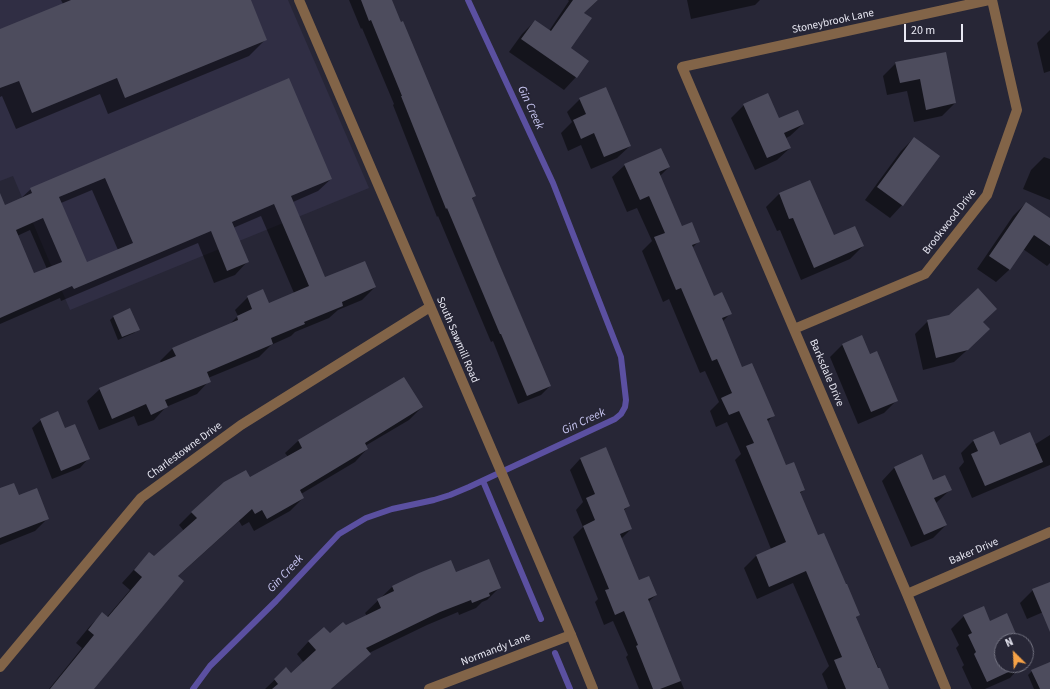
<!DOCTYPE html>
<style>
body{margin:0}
#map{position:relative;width:1050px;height:689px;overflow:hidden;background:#272636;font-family:"Source Sans 3",sans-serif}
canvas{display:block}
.north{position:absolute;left:994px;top:633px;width:40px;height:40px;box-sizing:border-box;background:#272636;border:1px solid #747482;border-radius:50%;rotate:336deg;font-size:11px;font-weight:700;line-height:16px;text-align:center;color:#e8e8f3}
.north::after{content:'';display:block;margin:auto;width:14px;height:18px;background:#f6a247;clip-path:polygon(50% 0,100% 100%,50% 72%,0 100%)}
.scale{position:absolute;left:904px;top:24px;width:59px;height:18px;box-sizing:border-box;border:2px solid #e8e8f3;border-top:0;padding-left:5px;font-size:12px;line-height:14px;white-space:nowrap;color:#e8e8f3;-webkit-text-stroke:3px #272636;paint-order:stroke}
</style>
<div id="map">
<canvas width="1050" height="689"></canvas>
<div class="north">N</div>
<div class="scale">20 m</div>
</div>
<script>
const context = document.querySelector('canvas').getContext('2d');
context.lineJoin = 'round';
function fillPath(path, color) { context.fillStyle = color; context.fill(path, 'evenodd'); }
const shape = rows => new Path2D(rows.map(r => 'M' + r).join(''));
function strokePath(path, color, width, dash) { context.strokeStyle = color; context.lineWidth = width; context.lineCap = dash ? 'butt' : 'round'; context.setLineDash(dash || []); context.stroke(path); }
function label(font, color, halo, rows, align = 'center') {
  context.font = font + ' "Source Sans 3",sans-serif'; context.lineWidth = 3.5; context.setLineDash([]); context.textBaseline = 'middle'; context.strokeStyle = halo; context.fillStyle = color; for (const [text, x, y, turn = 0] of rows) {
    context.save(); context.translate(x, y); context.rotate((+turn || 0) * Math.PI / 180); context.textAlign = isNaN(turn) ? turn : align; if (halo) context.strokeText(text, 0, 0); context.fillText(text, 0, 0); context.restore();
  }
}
const built = shape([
 [0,0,288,0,369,188,70,310,13,176,0,181]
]);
const shadow = shape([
 [61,0,250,0,266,39,249,56,108,114,100,94,16,129,2,96,0,97,0,30,63,4],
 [349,0,391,0,475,196,472,199,550,386,541,395,518,404,493,341,491,342,438,216,437,217,393,105,394,104,362,28,361,29],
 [568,0,598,0,583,14,569,48,576,77,564,90,509,52,522,34,535,21,549,31,569,1],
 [687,0,760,0,755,5,691,19],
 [1050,30,1050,71,1044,73,1037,43],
 [945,53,955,103,942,116,914,122,907,91,887,95,883,76,896,63],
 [288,79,331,179,318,191,293,202,324,278,375,287,362,300,338,310,329,318,295,332,291,336,271,345,259,357,208,378,209,381,197,394,166,407,154,420,138,426,134,416,99,430,87,401,100,389,161,363,160,361,173,348,228,326,238,316,235,310,248,297,269,304,294,293,261,216,233,228,247,262,235,275,214,283,198,243,61,301,60,298,0,324,0,208,19,200,31,189],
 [92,190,118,250,87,264,61,203],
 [30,230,47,269,33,274,17,236],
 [580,99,630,146,617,158,591,169,581,145,568,151,561,133,572,122,567,112],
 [744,105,779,120,803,124,790,136,786,138,790,148,777,160,755,170,731,118],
 [914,138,902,205,890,218,865,200,901,151],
 [1044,157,1050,159,1050,200,1023,189,1031,170],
 [625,165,669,167,660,176,682,227,699,241,692,248,713,297,730,314,722,322,742,368,774,415,767,422,786,466,804,490,799,494,818,537,859,614,856,618,888,689,828,689,822,674,829,666,793,583,757,599,744,568,756,556,771,549,735,460,741,454,727,422,716,427,710,411,719,402,705,371,700,373,669,299,663,302,642,251,652,241,637,208,627,212,612,177],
 [809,181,833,237,863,246,850,259,801,280,780,230,777,231,766,207,779,194],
 [1026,203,1050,219,1050,263,1047,266,1023,249,1009,270,996,282,977,269,1013,216],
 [114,316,138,329,134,333,118,340,110,320],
 [928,321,982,322,976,342,954,362,923,370,915,334],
 [843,344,869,355,897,400,884,413,858,424,830,357],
 [404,378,422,407,409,420,365,446,367,449,355,462,301,494,303,498,290,511,254,531,249,522,242,526,239,521,177,577,92,689,49,689,82,648,76,643,90,626,103,613,107,617,130,590,122,583,149,553,154,558,184,531,179,525,192,512,288,457,285,453,298,441],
 [41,420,88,459,80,468,52,479,32,428],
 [1050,435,1050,465,972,498,959,468,964,462,961,453,973,441,1000,447,1034,445],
 [605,449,629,506,623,511,631,529,621,539,639,581,656,595,648,602,684,689,639,689,626,657,628,655,613,621,604,625,595,602,598,599,573,537,583,527,576,510,583,502,570,470,580,459],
 [894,468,933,481,950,490,936,503,946,525,933,538,911,547,882,481],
 [0,489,19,496,48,518,35,531,0,545],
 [455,573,500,587,487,600,482,602,476,608,459,615,458,612,427,625,369,653,370,654,357,666,331,689,265,689,286,669,291,674,304,663,297,654,309,641,330,634,367,616,365,613,392,587,419,574],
 [1050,583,1050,616,1048,610,1027,619,1020,603,1033,590],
 [964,616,990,622,1015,633,1010,638,1011,641,1002,641,1002,665,1022,665,1010,678,985,689,972,689,962,667,964,665,956,648,959,645,951,629],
 [1050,667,1050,688,1047,689,1034,689,1028,675,1032,671]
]);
const stream = shape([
 [483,481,541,619],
 [555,653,570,689],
 [193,689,210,666,276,601,339,534,366,518,392,509,434,500,450,495,469,487,615,419,621,414,625,407,626,400,621,357,553,183,468,0]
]);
const building = shape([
 [71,0,251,0,267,40,125,98,117,78,32,113,19,81,0,88,0,29],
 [361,0,392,0,401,22,403,21,476,196,472,198,498,261,551,386,527,396,501,334,500,334,447,208,446,209,401,96,402,96,371,20,369,21],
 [573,0,598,0,584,13,592,18,571,48,589,61,577,78,521,39,535,20,551,31],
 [946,52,956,103,926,110,920,79,900,83,895,62],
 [289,78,332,179,291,196,325,277,365,261,376,287,342,302,343,306,304,322,305,324,271,338,273,344,207,372,211,382,165,400,168,407,151,415,146,404,112,419,99,388,176,356,172,348,238,320,237,316,252,309,247,296,263,289,269,303,309,286,274,204,232,222,249,262,227,271,211,231,74,289,72,286,0,318,0,193,5,205,32,193,30,188],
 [105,178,133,243,87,262,59,197],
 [43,218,62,262,34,273,16,230],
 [606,87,631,146,604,157,594,133,581,139,573,120,586,114,579,98],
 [768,93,779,118,798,110,804,124,784,133,791,148,767,158,743,104],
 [914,137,940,156,903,206,877,187],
 [661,148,670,167,659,172,682,226,692,222,700,242,692,245,714,296,722,292,732,314,722,318,742,367,752,363,775,416,767,419,786,465,794,462,805,490,800,492,818,535,824,533,846,584,847,584,860,615,856,617,878,668,880,668,889,689,846,689,834,660,842,657,806,571,769,587,756,555,786,542,746,446,754,443,739,411,729,415,721,398,732,393,717,359,712,361,681,288,676,290,654,237,665,233,649,196,640,200,624,164],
 [810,180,834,235,855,226,864,246,814,268,793,218,789,219,779,193],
 [1026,202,1050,218,1050,246,1034,235,1010,270,989,256],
 [978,288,997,309,983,322,990,329,968,350,936,358,927,320,949,315],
 [130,308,140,330,122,337,113,316],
 [862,335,870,354,877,351,898,401,871,412,842,344],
 [404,377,423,407,365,443,368,449,300,490,304,498,267,519,262,510,255,514,252,509,178,576,184,581,94,689,50,689,94,635,88,630,102,612,108,617,142,577,134,570,149,552,154,556,197,518,191,512,224,482,246,470,250,477,302,448,298,440],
 [58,411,65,428,75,424,90,459,61,471,40,419],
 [994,431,1000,445,1030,432,1043,462,985,486,971,454,978,451,973,440],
 [606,447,630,506,624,509,632,529,620,534,639,580,649,576,657,595,648,599,681,681,660,689,653,689,636,646,638,645,624,611,615,615,605,590,609,589,583,526,595,520,586,498,595,494,580,458],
 [922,454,933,480,945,475,952,490,934,498,947,525,924,535,894,467],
 [14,483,19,495,37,488,49,519,0,538,0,488],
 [489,559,501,588,489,593,490,596,472,603,471,600,440,612,366,648,371,654,331,689,272,689,278,684,274,679,286,667,291,673,316,650,308,641,324,627,330,633,343,622,346,625,381,608,377,599,394,591,392,586,419,573,451,560,456,572],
 [1050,582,1050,632,1032,589],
 [984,606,990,621,1007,613,1016,634,1004,639,1005,641,1002,641,1002,665,1016,665,1017,668,987,682,974,654,976,652,968,635,972,633,963,615],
 [1050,662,1050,689,1040,689,1031,670]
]);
const minor = shape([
 [794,329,925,274,987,195,1017,110,992,0],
 [907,594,1050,532],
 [0,667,141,498,241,425,430,307],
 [429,689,571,635],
 [946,689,907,594,682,67,989,0]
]);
const tertiary = shape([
 [299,0,571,635,593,689]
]);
const streetNames = [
 ["Stoneybrook Lane",833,22,-12],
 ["Brookwood Drive",950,222,-52],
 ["South Sawmill Road",457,340,67],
 ["Barksdale Drive",826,373,67],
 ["Charlestowne Drive",185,451,-36],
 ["Baker Drive",974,552,-23],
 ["Normandy Lane",496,650,-21]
];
const waterNames = [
 ["Gin Creek",530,108,65],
 ["Gin Creek",584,422,-25],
 ["Gin Creek",286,574,-47]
];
fillPath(built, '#302e44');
fillPath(shadow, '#0007');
strokePath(stream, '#5b50a1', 6);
fillPath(building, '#4d4c5d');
strokePath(minor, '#826448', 10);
strokePath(tertiary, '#826448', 10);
label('11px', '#e8e8f3', '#272636', streetNames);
label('italic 12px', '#c8c6f2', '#272636', waterNames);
</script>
